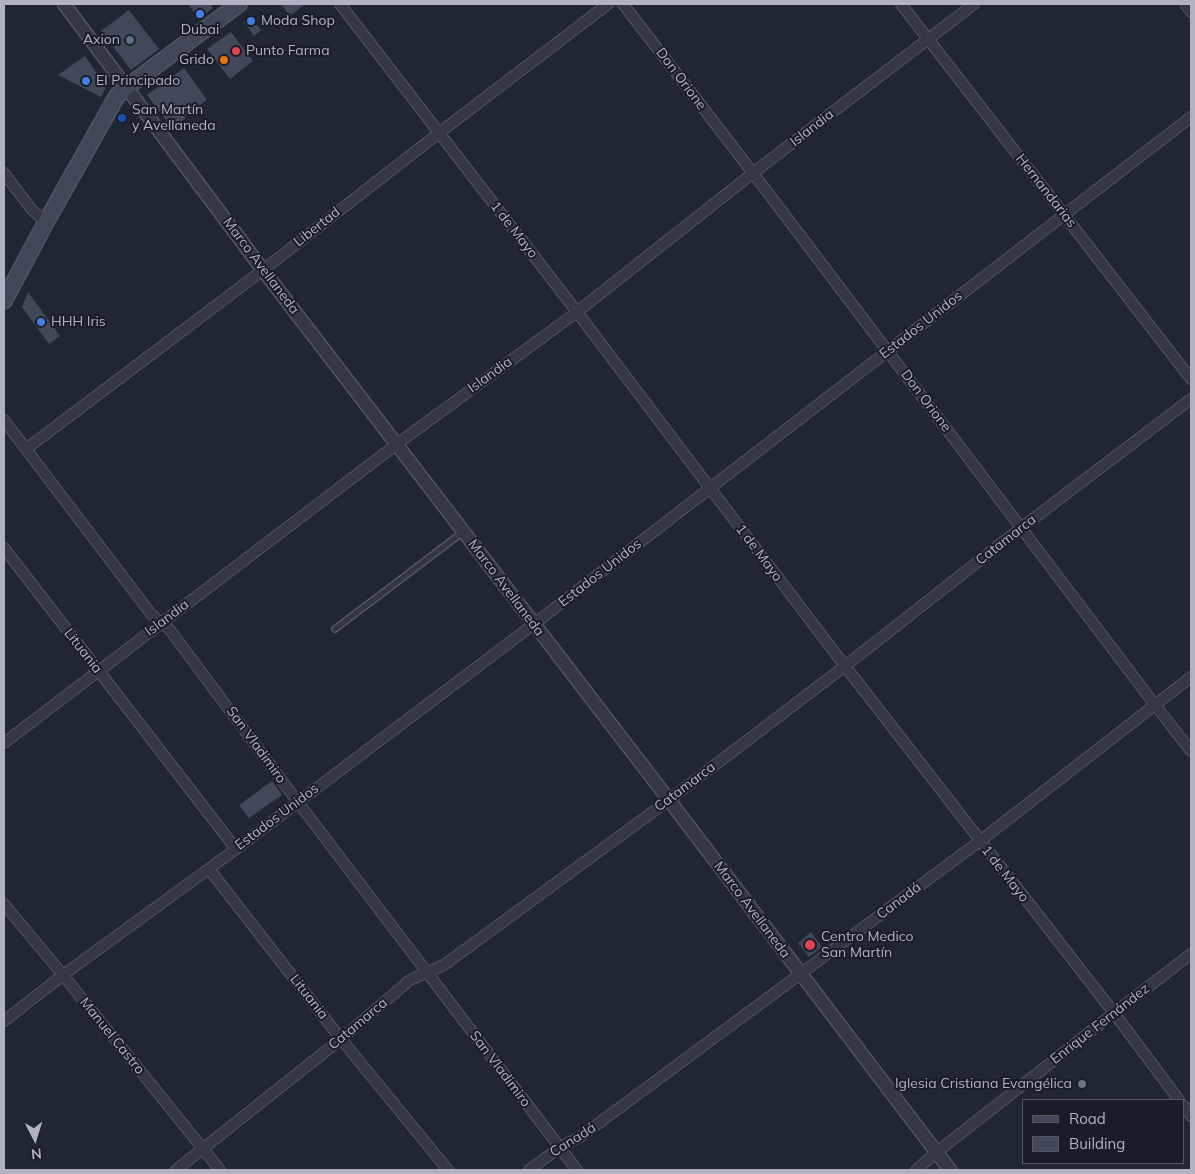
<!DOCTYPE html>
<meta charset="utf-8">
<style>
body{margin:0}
#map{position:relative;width:1195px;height:1174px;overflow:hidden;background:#212633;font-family:Mulish,sans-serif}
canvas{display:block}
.frame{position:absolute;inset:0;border:5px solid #aeb2c1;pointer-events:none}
.legend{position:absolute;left:1022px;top:1099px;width:162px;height:65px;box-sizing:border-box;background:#1a1d28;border:1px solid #555965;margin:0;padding:6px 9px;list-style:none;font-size:15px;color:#aeb2c1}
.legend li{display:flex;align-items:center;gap:10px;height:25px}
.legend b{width:25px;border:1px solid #555965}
.north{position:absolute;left:10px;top:1114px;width:50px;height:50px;-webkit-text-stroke:4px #1a1d28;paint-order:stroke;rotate:175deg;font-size:14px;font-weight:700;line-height:20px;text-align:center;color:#aeb2c1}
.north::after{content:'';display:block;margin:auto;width:18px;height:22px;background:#aeb2c1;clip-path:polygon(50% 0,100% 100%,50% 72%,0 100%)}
</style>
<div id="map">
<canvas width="1195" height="1174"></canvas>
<div class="frame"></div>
<ul class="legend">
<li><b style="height:6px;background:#424757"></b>Road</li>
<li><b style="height:14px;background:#424858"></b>Building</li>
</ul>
<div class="north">N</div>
</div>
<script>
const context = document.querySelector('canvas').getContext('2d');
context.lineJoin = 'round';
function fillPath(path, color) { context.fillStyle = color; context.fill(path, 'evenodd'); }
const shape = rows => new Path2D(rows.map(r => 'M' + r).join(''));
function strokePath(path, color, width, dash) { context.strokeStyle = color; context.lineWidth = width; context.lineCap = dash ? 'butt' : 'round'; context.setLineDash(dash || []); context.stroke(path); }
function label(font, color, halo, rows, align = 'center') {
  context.font = font + ' Mulish,sans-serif'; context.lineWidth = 4; context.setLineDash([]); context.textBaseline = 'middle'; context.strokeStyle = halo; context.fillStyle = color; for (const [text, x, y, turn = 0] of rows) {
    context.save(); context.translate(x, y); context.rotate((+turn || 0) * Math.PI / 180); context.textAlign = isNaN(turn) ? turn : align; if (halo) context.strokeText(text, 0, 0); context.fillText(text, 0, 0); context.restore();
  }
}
const building = shape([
 [188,4,210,4,213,8,199,19],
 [281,4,303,4,304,5,290,16],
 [129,10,159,49,131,70,101,31],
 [250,17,261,30,254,36,244,22],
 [231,32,253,61,230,79,207,49],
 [85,56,106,87,101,97,58,75],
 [184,68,207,100,184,117,186,118,172,128,147,95],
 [28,292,60,336,49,344,22,307],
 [272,781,282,795,249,818,239,805],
 [811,932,822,947,809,957,798,943]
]);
const service = shape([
 [335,629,463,532]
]);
const minor = shape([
 [340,4,577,312,710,488,845,666,1114,1013,1179,1100],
 [623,4,753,173,1155,705,1191,751],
 [901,4,1191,379],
 [1185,4,1191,12],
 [4,173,32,210,46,222],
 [4,420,151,614,170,630,297,801,577,1170],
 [26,449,263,270,439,133,608,4],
 [4,548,236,849],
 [4,743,397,444,577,312,753,173,974,4],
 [209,869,341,1039,448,1170],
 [4,904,63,975,220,1170],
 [4,1021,63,975,236,849,534,624,1191,117],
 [1184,1106,1191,1116],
 [176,1170,341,1039,410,980,444,965,669,800,845,666,1021,528,1191,399],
 [529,1170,559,1148,580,1137,980,841,1191,677],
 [916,1170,937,1152,1114,1013,1191,954]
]);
const tertiary = shape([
 [64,4,263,270,669,800,950,1170]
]);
const secondary = shape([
 [4,301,46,222,117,96,127,87,239,4]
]);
const markers = [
 [200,14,5,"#3f7fe0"],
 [251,21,5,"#3f7fe0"],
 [130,40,5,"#5c6f8a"],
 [236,51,5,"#e0444e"],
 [224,60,5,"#e8710a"],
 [86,81,5,"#3f7fe0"],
 [122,118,5,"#1a4fb4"],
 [41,322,5,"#3f7fe0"],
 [810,945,6,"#e0444e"],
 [1082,1084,5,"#6b7280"]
];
const poiNames = [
 ["Moda Shop",261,21],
 ["Dubai",200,30,"center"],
 ["Axion",120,40,"right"],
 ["Punto Farma",246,51],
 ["Grido",214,60,"right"],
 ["El Principado",96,81],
 ["San Martín",132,110],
 ["y Avellaneda",132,126],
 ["HHH Iris",51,322],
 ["Centro Medico",821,937],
 ["San Martín",821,953],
 ["Iglesia Cristiana Evangélica",1072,1084,"right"]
];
const streetNames = [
 ["Don Orione",681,79,53],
 ["Islandia",812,128,-38],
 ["Hernandarias",1046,191,52],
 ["Libertad",317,227,-38],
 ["1 de Mayo",514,230,52],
 ["Marco Avellaneda",261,266,53],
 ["Estados Unidos",921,325,-38],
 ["Islandia",490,375,-36],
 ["Don Orione",926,401,53],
 ["Catamarca",1006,540,-38],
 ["1 de Mayo",759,553,53],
 ["Estados Unidos",600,573,-38],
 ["Marco Avellaneda",506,588,53],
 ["Islandia",167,618,-37],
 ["Lituania",83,651,52],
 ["San Vladimiro",256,745,54],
 ["Catamarca",685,787,-37],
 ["Estados Unidos",277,817,-37],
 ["1 de Mayo",1005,874,52],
 ["Canadá",899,901,-37],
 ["Marco Avellaneda",752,910,53],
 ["Lituania",309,997,52],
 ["Catamarca",358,1024,-40],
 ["Enrique Fernández",1100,1024,-38],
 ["Manuel Castro",112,1036,51],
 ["San Vladimiro",500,1069,53],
 ["Canadá",573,1140,-32]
];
fillPath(building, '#424858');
strokePath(service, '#515562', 8);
strokePath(minor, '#515562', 12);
strokePath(tertiary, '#515562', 15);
strokePath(secondary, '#515562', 18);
strokePath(service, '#343844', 5);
strokePath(minor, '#343844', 10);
strokePath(tertiary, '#343844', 12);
strokePath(secondary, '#424757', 15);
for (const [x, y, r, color] of markers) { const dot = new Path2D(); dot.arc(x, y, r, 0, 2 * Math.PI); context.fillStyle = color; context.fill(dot); strokePath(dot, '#1a1d28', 2); }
label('14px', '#aeb2c1', '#1a1d28', poiNames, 'left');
label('14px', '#aeb2c1', '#1a1d28', streetNames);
</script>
